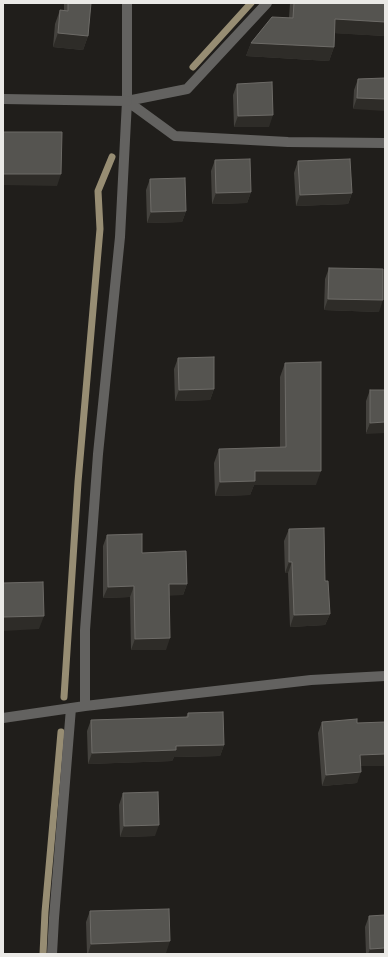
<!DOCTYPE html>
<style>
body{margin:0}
#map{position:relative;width:388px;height:957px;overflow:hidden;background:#201e1b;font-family:"Varela Round",sans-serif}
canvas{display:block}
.frame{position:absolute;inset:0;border:4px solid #eae9e6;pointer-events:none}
</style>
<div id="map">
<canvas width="388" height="957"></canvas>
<div class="frame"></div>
</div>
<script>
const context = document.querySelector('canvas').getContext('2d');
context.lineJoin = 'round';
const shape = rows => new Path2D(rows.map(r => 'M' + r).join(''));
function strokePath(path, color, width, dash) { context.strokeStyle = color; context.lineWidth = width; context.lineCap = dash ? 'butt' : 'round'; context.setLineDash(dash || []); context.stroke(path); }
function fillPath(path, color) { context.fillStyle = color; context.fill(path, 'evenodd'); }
const stream = shape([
 [193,67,251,3],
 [64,697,78,482,100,229,98,191,112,157],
 [43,954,45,912,61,732]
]);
const minor = shape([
 [127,101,175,136,288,142,385,143],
 [127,101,187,89,267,3],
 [85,706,85,630,98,454,120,237,127,101,127,3],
 [3,718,85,706,311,680,385,676],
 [52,954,54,918,71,708]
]);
const tertiary = shape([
 [3,99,127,101]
]);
const wall = shape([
 [64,3,91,3,88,36,83,50,53,47,55,24,60,10,64,10],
 [290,3,385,3,385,36,335,33,334,47,329,61,246,56,251,43,289,18],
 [385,78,353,109,354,90,358,79],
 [237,84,269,127,234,127,233,95],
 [215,160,251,192,247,203,212,204,211,171],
 [298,161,352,193,348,204,296,206,294,173],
 [150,179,186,211,182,222,147,223,146,190],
 [329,268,379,312,324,310,325,279],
 [178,358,214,389,210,400,175,401,174,369],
 [285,363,316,485,254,485,250,495,215,496,214,463,219,449,280,448,280,377],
 [370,390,385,390,366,434,366,401],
 [289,529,325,581,330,614,325,625,290,627,288,573,285,573,284,541],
 [107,535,142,553,187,584,183,595,169,595,166,650,131,650,130,597,103,598,103,546],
 [188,713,224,745,220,756,174,757,172,761,88,764,87,731,91,720,186,717],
 [322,722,360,766,357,783,322,786,318,733],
 [123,793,155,836,120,837,119,805],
 [90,911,166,953,121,954,87,954,86,922],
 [369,916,385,954,366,954,365,927]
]);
const shadedWall = shape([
 [335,19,385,22,385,36,330,33],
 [58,33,88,36,83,50,53,47],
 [251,43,334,47,329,61,246,56],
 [357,98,385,99,385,111,353,109],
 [273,115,269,127,234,127,238,116],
 [3,174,61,174,57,186,3,185],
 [251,192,247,203,212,204,216,193],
 [352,193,348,204,296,206,300,195],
 [186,211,182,222,147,223,151,212],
 [328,299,383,300,379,312,324,310],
 [214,389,210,400,175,401,179,390],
 [385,422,385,433,366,434,370,423],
 [255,471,321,471,316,485,254,485,250,495,215,496,220,482],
 [289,562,292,562,288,573,285,573],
 [169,584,187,584,183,595,165,596],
 [134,586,130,597,103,598,108,587],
 [330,614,325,625,290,627,294,615],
 [44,616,39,629,3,631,3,617],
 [170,638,166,650,131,650,135,639],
 [224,745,220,756,174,757,172,761,88,764,92,753,176,746],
 [385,754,385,766,356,766,360,755],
 [361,772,357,783,322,786,326,775],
 [159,825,155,836,120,837,124,826],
 [170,941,166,953,121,954,88,954,91,944],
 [385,948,385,954,368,954,370,949]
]);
const building = shape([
 [68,3,91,3,88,36,58,33,60,10,68,11,68,3],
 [294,3,385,3,385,22,335,19,334,47,251,43,272,17,293,18,294,3],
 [385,78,385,99,357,98,358,79,385,78],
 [272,82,273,115,238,116,237,84,272,82],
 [3,132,62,132,61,174,3,174,3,132],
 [250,159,251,192,216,193,215,160,250,159],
 [350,159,352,193,300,195,298,161,350,159],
 [185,178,186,211,151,212,150,179,185,178],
 [329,268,383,269,383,300,328,299,329,268],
 [214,357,214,389,179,390,178,358,214,357],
 [321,362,321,471,255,471,255,481,220,482,219,449,286,447,285,363,321,362],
 [370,390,385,390,385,422,370,423,370,390],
 [324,528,325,581,328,581,330,614,294,615,292,562,289,562,289,529,324,528],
 [142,534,142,553,186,551,187,584,169,584,170,638,135,639,134,586,108,587,107,535,142,534],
 [43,582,44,616,3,617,3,583,43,582],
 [223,712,224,745,176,746,176,750,92,753,91,720,188,717,188,713,223,712],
 [357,719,357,723,385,722,385,754,360,755,361,772,326,775,322,722,357,719],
 [158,792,159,825,124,826,123,793,158,792],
 [169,909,170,941,91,944,90,911,169,909],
 [385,915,385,948,370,949,369,916,385,915]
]);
strokePath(stream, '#978d73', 7);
strokePath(minor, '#636260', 10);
strokePath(tertiary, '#636260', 10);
fillPath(wall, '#44423e');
fillPath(shadedWall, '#2e2c28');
fillPath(building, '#555450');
strokePath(building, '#6d6b67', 1);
</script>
